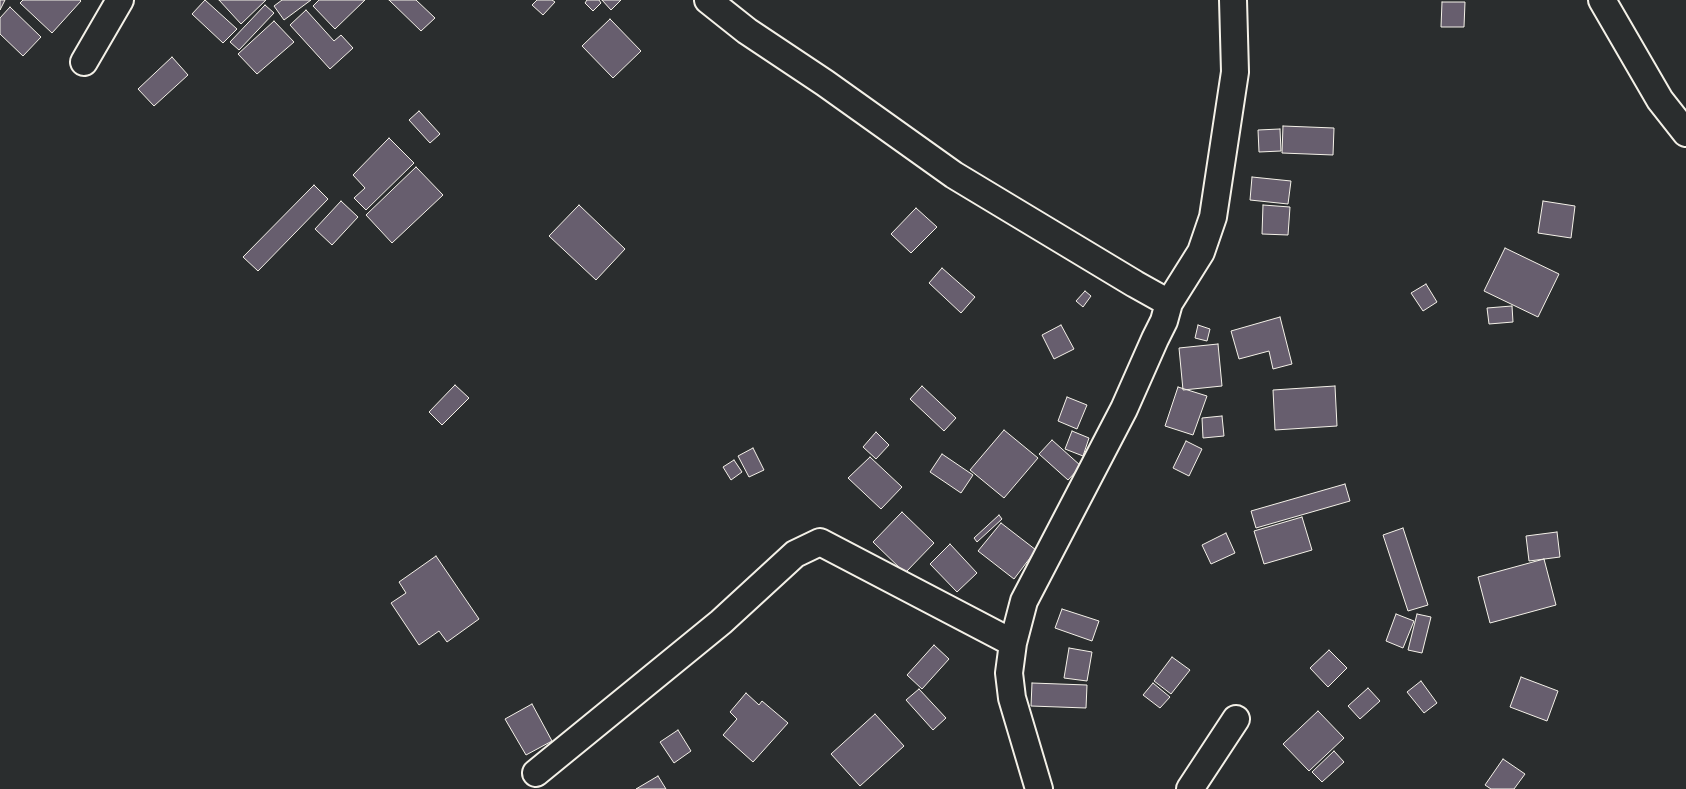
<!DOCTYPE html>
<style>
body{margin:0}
canvas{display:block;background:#2a2d2e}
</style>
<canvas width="1686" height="789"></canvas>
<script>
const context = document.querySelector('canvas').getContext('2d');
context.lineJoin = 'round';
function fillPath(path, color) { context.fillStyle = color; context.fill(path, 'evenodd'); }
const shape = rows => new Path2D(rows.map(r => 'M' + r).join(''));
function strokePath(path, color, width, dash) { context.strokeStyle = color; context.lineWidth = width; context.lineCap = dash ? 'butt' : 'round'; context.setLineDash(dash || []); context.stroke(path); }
const building = shape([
 [0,0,5,0,0,10,0,0],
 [23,0,80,0,81,1,52,33,20,3,23,0],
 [205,0,237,29,223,43,192,14,205,0],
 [219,0,266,0,241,24,219,0],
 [282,0,311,0,284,20,274,6,282,0],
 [319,0,365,0,335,29,313,6,319,0],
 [389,0,416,0,435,18,421,31,389,0],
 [537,0,552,0,555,2,543,15,532,5,537,0],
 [587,0,599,0,601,3,593,11,585,3,587,0],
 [602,0,621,0,611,10,602,0],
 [1442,2,1465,2,1464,27,1441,27,1442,2],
 [265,5,274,13,239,50,230,42,265,5],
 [10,7,41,37,23,56,0,34,0,18,10,7],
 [306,10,334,41,341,35,353,48,330,69,290,25,306,10],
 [610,19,641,51,613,78,582,46,610,19],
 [274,21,294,42,257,74,238,54,274,21],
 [172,57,188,75,154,106,138,89,172,57],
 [419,111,440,134,430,143,409,120,419,111],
 [1283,126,1334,128,1333,155,1282,153,1283,126],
 [1280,129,1281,151,1259,152,1258,130,1280,129],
 [389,138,414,163,366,210,354,198,365,188,353,175,389,138],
 [416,167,443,195,392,243,366,215,416,167],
 [1252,177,1291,181,1288,204,1250,200,1252,177],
 [314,185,328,199,258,271,243,257,314,185],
 [341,201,358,217,332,245,315,229,341,201],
 [1543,201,1575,206,1571,238,1538,233,1543,201],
 [579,205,625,249,596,280,549,236,579,205],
 [1263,205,1290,207,1288,235,1262,234,1263,205],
 [916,208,937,227,911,253,891,234,916,208],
 [1505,248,1559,274,1538,317,1484,291,1505,248],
 [942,268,975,297,961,313,929,283,942,268],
 [1426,284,1437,302,1423,311,1411,293,1426,284],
 [1085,291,1091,296,1083,307,1076,301,1085,291],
 [1512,306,1513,322,1489,324,1487,308,1512,306],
 [1280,317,1292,364,1273,369,1269,351,1239,359,1231,331,1280,317],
 [1061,325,1074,349,1054,359,1042,335,1061,325],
 [1198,325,1210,329,1207,341,1195,338,1198,325],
 [1218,344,1222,386,1183,390,1179,348,1218,344],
 [455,385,469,398,442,425,429,412,455,385],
 [922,386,956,418,944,431,910,399,922,386],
 [1335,386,1337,426,1275,430,1273,390,1335,386],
 [1178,387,1207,396,1193,435,1165,426,1178,387],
 [1067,397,1087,405,1077,429,1058,421,1067,397],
 [1222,416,1224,436,1203,438,1202,418,1222,416],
 [1004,430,1038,458,1004,498,970,470,1004,430],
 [1072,431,1089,438,1083,456,1065,449,1072,431],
 [876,432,889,445,876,459,863,447,876,432],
 [1052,440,1081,466,1068,480,1039,454,1052,440],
 [1186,441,1202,449,1189,476,1173,468,1186,441],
 [753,448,764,470,749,477,738,456,753,448],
 [942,454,973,475,961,493,930,472,942,454],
 [870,457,902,487,881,509,848,478,870,457],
 [734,460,742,472,731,480,723,467,734,460],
 [1345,484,1350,501,1256,528,1251,511,1345,484],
 [902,512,934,543,905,573,873,542,902,512],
 [999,515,1002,519,977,542,974,538,999,515],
 [1302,517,1312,550,1264,564,1254,531,1302,517],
 [1001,523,1036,550,1014,579,978,551,1001,523],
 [1403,528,1428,605,1408,611,1383,535,1403,528],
 [1557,532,1560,557,1529,561,1526,536,1557,532],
 [1226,533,1235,553,1211,564,1202,545,1226,533],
 [950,544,977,573,957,592,930,564,950,544],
 [436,556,479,619,447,642,439,631,419,645,391,603,406,593,399,582,436,556],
 [1544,559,1556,605,1490,623,1478,577,1544,559],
 [1062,609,1099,621,1092,641,1055,628,1062,609],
 [1396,614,1414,621,1403,648,1386,641,1396,614],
 [1417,614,1431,617,1422,653,1408,650,1417,614],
 [934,645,949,659,922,689,907,675,934,645],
 [1069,648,1092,652,1087,681,1064,678,1069,648],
 [1329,650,1347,668,1328,687,1310,668,1329,650],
 [1172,657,1190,670,1171,694,1154,681,1172,657],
 [1521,677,1558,691,1547,721,1510,707,1521,677],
 [1421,681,1437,703,1424,713,1407,692,1421,681],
 [1032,683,1087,685,1086,708,1031,706,1032,683],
 [1153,683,1170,697,1160,708,1143,695,1153,683],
 [1368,688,1380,701,1360,719,1348,706,1368,688],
 [919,689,946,718,933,730,906,700,919,689],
 [746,693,759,705,762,701,788,723,753,762,723,735,737,719,730,712,746,693],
 [532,704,552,741,526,755,505,719,532,704],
 [1318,711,1344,738,1309,771,1283,744,1318,711],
 [875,714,904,746,860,786,831,754,875,714],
 [678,730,691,751,674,763,660,742,678,730],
 [1334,751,1344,762,1322,782,1312,772,1334,751],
 [1503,759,1525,774,1514,789,1491,789,1485,785,1503,759],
 [658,776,666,789,636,789,658,776]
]);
const minor = shape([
 [708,0,747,31,825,83,954,175,1135,284,1169,303,1164,321,1155,339,1124,409,1024,601,1013,643,1009,673,1012,698,1039,789],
 [1602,0,1660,100,1686,133],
 [84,62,120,0],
 [1169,303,1201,252,1213,217,1235,72,1233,0],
 [536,773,721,622,795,554,820,542,1013,643],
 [1190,789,1236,719]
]);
fillPath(building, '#675e6e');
strokePath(building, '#f4f1e8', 1);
strokePath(minor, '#f4f1e8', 30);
strokePath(minor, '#2a2d2e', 26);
</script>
